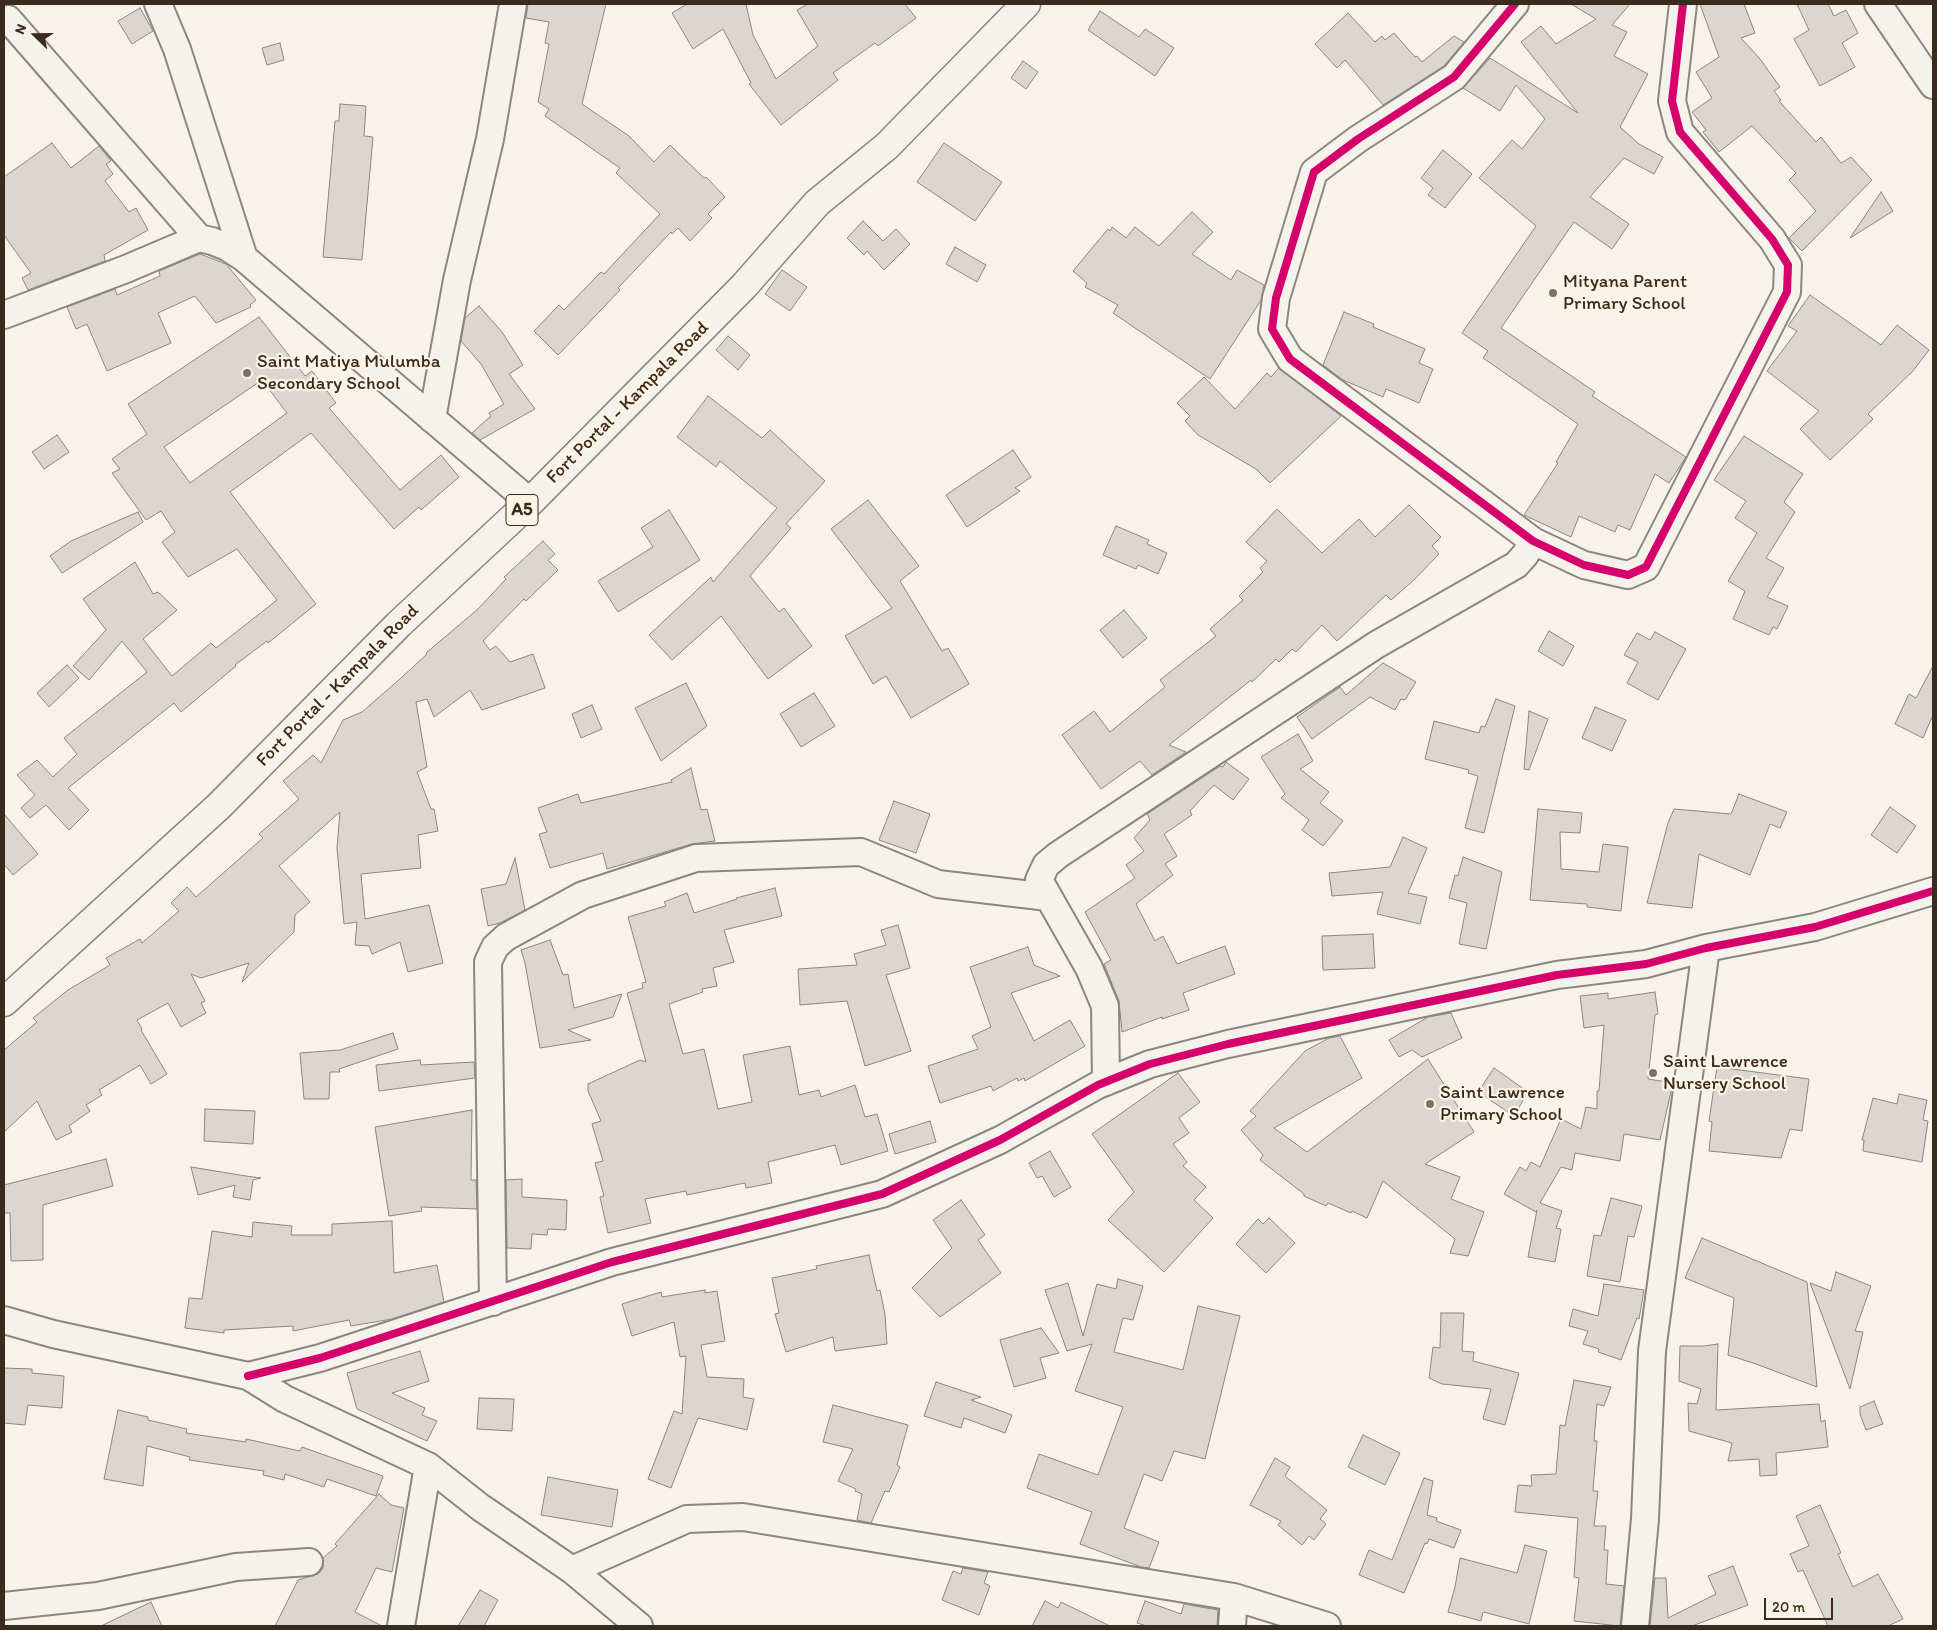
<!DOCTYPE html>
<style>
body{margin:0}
#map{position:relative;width:1937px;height:1630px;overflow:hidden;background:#f7f3ea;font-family:Itim,sans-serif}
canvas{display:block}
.frame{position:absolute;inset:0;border:5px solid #3b2a1e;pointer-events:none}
.north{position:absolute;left:10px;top:10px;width:50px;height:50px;-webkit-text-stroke:4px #fcf5e5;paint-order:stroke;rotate:292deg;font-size:14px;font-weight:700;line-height:20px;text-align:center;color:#3b2a1e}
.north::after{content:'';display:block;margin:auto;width:18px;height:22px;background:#3b2a1e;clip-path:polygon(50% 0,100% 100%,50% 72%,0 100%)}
.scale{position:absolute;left:1764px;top:1598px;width:69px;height:22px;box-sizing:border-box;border:2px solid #3b2a1e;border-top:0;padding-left:6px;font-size:15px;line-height:18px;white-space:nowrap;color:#3b2a1e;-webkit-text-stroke:4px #fcf5e5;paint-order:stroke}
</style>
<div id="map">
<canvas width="1937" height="1630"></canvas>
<div class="frame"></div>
<div class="north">N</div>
<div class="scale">20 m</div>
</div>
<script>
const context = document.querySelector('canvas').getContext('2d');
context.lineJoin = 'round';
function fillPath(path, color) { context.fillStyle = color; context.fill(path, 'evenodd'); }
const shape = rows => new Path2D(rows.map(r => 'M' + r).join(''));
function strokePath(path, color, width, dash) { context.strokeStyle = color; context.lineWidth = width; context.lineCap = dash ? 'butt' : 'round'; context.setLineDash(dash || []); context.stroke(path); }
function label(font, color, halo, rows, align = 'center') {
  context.font = font + ' Itim,sans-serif'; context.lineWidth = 4.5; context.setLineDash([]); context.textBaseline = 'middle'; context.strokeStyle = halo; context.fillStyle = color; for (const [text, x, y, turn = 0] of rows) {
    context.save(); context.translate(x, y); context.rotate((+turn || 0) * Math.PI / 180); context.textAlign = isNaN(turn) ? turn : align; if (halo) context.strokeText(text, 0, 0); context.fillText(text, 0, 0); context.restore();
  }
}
const building = shape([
 [528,4,606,4,582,104,629,136,654,162,670,145,704,178,706,177,725,197,708,214,712,218,690,241,678,228,672,234,671,232,618,288,620,290,558,355,534,331,559,305,564,310,601,272,604,274,660,214,616,173,620,168,545,116,549,109,538,102,549,44,545,43,549,22,526,18,528,4],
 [687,4,746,4,753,35,776,79,818,46,797,10,808,4,905,4,916,18,878,46,875,43,833,73,838,80,781,125,749,84,751,83,723,29,693,49,672,13,687,4],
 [1571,4,1630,4,1612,25,1627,32,1614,56,1648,74,1620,127,1639,144,1663,157,1654,174,1624,158,1590,197,1629,224,1612,249,1574,222,1501,328,1595,392,1592,396,1686,457,1669,483,1655,474,1630,530,1618,525,1615,532,1579,516,1571,537,1524,515,1558,463,1556,462,1578,424,1483,358,1488,351,1462,333,1536,226,1479,178,1512,140,1522,149,1545,119,1516,85,1500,111,1463,88,1490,58,1578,113,1521,42,1541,26,1556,44,1596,19,1571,4],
 [1700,4,1744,4,1755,33,1741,38,1760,59,1780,87,1774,91,1781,100,1779,101,1816,142,1821,137,1841,163,1851,157,1872,180,1802,251,1789,238,1816,211,1789,180,1796,173,1752,126,1719,152,1703,132,1706,130,1692,112,1712,98,1696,72,1719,57,1700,4],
 [1797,4,1828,4,1834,16,1846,10,1858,33,1842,43,1855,67,1820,86,1794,39,1809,30,1797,4],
 [140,8,153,31,132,44,118,21,140,8],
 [1100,11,1139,37,1145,29,1174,48,1155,76,1088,30,1100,11],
 [1348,13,1375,42,1382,36,1385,40,1394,33,1415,57,1417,56,1422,62,1454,36,1464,42,1444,66,1383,105,1345,60,1337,68,1315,44,1348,13],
 [280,43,284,60,267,65,262,48,280,43],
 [1023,61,1038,72,1026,89,1011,78,1023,61],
 [340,104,366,106,364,136,373,137,362,260,323,257,335,121,339,121,340,104],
 [52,143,71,168,99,146,111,161,106,164,113,174,105,181,129,212,136,208,148,230,104,255,105,261,28,290,22,278,31,273,4,235,4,177,52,143],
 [944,143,1002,182,975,221,917,182,944,143],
 [1443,150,1472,174,1445,208,1428,195,1433,188,1421,178,1443,150],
 [1881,192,1893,211,1850,238,1881,192],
 [1192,212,1213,232,1192,254,1231,280,1237,270,1264,285,1261,300,1256,308,1210,379,1113,313,1118,305,1085,287,1087,283,1073,271,1108,229,1110,231,1112,227,1126,238,1135,227,1159,246,1192,212],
 [863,221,883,241,896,229,910,244,884,270,867,251,864,255,847,238,863,221],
 [955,247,986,265,977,282,946,264,955,247],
 [200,254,226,264,256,300,250,305,251,307,216,323,195,296,158,313,171,343,107,371,87,324,76,329,67,307,115,289,117,295,160,276,159,271,200,254],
 [782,270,807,287,790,311,765,294,782,270],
 [1810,295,1881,345,1897,325,1929,350,1913,371,1868,414,1873,419,1830,460,1800,429,1819,411,1767,371,1797,331,1788,326,1810,295],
 [479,306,502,332,523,365,509,374,535,409,480,440,472,433,491,416,489,413,504,404,481,364,461,341,465,318,479,306],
 [1344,312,1374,324,1373,327,1425,349,1419,363,1433,369,1419,403,1386,389,1383,397,1343,380,1323,365,1344,312],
 [259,317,305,376,312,371,336,403,329,408,400,490,441,455,459,477,421,510,419,507,394,529,311,433,230,492,316,604,268,643,267,641,235,665,236,666,181,712,174,703,68,788,89,810,69,830,46,805,30,818,21,808,35,795,17,775,37,760,53,777,77,754,64,738,147,672,122,641,89,680,73,666,106,630,83,599,135,562,153,594,158,592,177,610,143,639,172,676,211,643,216,648,277,600,237,549,188,577,162,542,175,532,161,511,146,520,112,473,120,469,112,459,147,434,128,404,259,317],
 [262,380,287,413,190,483,164,447,262,380],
 [728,336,750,355,738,370,716,350,728,336],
 [1279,368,1341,416,1270,483,1256,469,1198,435,1185,421,1190,416,1177,403,1204,377,1235,409,1267,373,1271,377,1279,368],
 [708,396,762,438,770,430,825,481,786,524,791,528,750,576,779,612,784,608,812,646,768,679,721,616,672,660,649,635,711,577,713,582,777,508,720,461,716,467,677,437,708,396],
 [57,435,69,452,44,469,32,452,57,435],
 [1744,436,1803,474,1784,502,1795,512,1766,558,1784,568,1767,597,1788,606,1777,629,1773,627,1769,635,1733,619,1745,591,1728,581,1757,533,1735,518,1746,501,1714,480,1744,436],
 [1013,450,1031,477,1015,488,1020,491,967,527,946,495,1013,450],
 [868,500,919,566,900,581,942,651,948,648,969,684,911,718,886,676,873,684,845,636,892,608,831,529,868,500],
 [1409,505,1441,537,1432,546,1439,554,1414,580,1391,600,1386,595,1337,641,1322,625,1296,652,1292,649,1279,662,1276,659,1252,682,1251,680,1169,745,1186,752,1152,775,1140,761,1101,789,1062,735,1094,711,1110,732,1165,687,1160,680,1216,636,1210,629,1243,600,1239,596,1263,572,1260,568,1267,561,1246,542,1277,509,1322,553,1359,519,1375,537,1409,505],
 [669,510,700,560,618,612,598,581,653,547,641,528,669,510],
 [138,512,143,522,62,573,50,556,71,541,138,512],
 [1116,526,1149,540,1147,544,1167,553,1158,574,1138,565,1136,569,1103,555,1116,526],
 [543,541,555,554,548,560,558,570,526,601,524,599,483,641,490,650,496,646,510,662,533,654,545,688,482,710,470,690,434,717,427,699,416,702,427,767,417,772,431,809,434,809,438,831,418,835,421,868,361,874,365,919,429,905,443,963,408,972,400,942,372,954,369,946,355,945,357,922,344,924,337,848,340,812,279,866,310,902,295,915,294,932,242,982,249,963,201,978,191,974,205,1001,201,1003,206,1013,181,1027,168,1003,137,1020,142,1029,141,1030,167,1074,151,1084,140,1065,99,1090,102,1095,86,1105,90,1111,69,1126,72,1132,56,1140,37,1101,4,1132,4,1050,37,1022,33,1018,68,990,110,965,106,958,140,939,142,943,179,911,171,903,187,887,196,897,263,838,259,834,299,799,283,781,313,755,321,763,343,720,362,712,401,678,427,654,426,653,478,609,506,579,504,577,543,541],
 [1124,610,1147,638,1123,658,1100,630,1124,610],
 [1549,631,1574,646,1563,666,1538,651,1549,631],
 [1655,632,1686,649,1658,700,1627,683,1638,662,1624,655,1637,633,1650,640,1655,632],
 [1383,663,1416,682,1405,700,1401,699,1395,710,1370,697,1312,739,1297,717,1340,687,1346,695,1383,663],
 [67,665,79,678,49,707,37,693,67,665],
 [1933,666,1933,715,1923,738,1895,724,1909,694,1916,698,1933,666],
 [686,683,707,726,661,761,635,708,686,683],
 [814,693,835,726,801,747,780,714,814,693],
 [1496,699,1515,706,1484,833,1465,828,1478,776,1468,773,1469,770,1425,759,1434,721,1479,733,1481,726,1485,727,1496,699],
 [592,705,602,729,581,738,572,714,592,705],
 [1595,707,1626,720,1612,751,1582,738,1595,707],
 [1529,711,1548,719,1529,770,1524,769,1529,711],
 [1298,734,1313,761,1300,769,1329,792,1320,803,1343,821,1323,846,1302,830,1309,820,1281,798,1285,794,1261,757,1298,734],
 [1226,762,1249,779,1233,800,1214,785,1190,811,1192,815,1164,834,1177,856,1165,864,1173,875,1136,904,1155,941,1163,936,1177,964,1225,946,1235,974,1183,993,1189,1010,1162,1019,1162,1017,1122,1032,1119,1001,1104,964,1111,960,1085,912,1135,878,1126,865,1144,851,1134,838,1150,820,1147,814,1220,766,1223,767,1226,762],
 [691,768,701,810,707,809,715,841,692,844,607,869,603,853,550,868,539,834,547,832,538,808,578,794,581,803,672,782,671,780,691,768],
 [1739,794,1787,812,1780,828,1770,824,1750,875,1699,854,1692,908,1647,903,1668,823,1674,809,1731,814,1739,794],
 [894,801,930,814,916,853,879,840,894,801],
 [1890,807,1916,826,1897,853,1871,835,1890,807],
 [1538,809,1582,813,1580,833,1560,832,1561,869,1599,872,1603,844,1628,847,1621,911,1587,907,1587,904,1530,900,1538,809],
 [4,814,38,854,13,875,4,864,4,814],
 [1403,837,1427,848,1408,893,1427,897,1420,924,1377,914,1383,892,1332,896,1329,873,1390,867,1403,837],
 [1463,857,1502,872,1486,949,1459,944,1467,903,1449,898,1455,875,1458,876,1463,857],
 [515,858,525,910,500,923,488,926,481,889,506,884,515,858],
 [775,888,782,916,724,930,734,962,713,968,717,986,702,989,703,992,669,1004,683,1054,704,1049,718,1109,752,1102,743,1055,790,1046,799,1095,819,1090,821,1097,855,1085,865,1117,877,1114,888,1151,841,1165,835,1145,768,1162,772,1183,746,1188,745,1183,687,1195,686,1191,645,1199,651,1223,608,1233,600,1197,604,1196,595,1163,603,1161,592,1124,601,1121,588,1091,588,1084,640,1060,646,1062,627,993,643,988,642,983,646,982,628,917,666,906,664,902,687,893,694,913,737,899,736,898,775,888],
 [898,925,910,968,886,975,911,1051,865,1066,847,1001,800,1005,798,969,857,965,854,954,886,945,881,930,898,925],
 [1373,934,1375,968,1323,970,1322,936,1373,934],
 [550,940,563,975,568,974,574,1008,622,994,613,1017,568,1030,591,1040,540,1048,525,963,521,950,550,940],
 [1028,947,1034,965,1060,976,1011,993,1034,1041,1070,1020,1085,1046,1025,1081,1024,1078,1018,1081,1017,1078,993,1091,991,1086,940,1103,928,1066,978,1049,972,1036,991,1027,970,967,1028,947],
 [1655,992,1658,1014,1655,1015,1648,1079,1673,1083,1660,1140,1624,1134,1620,1161,1575,1153,1572,1170,1561,1167,1540,1203,1562,1211,1556,1228,1561,1229,1555,1262,1528,1257,1537,1210,1536,1212,1504,1194,1520,1167,1526,1171,1531,1162,1540,1167,1561,1119,1581,1129,1586,1107,1597,1109,1597,1091,1599,1091,1604,1025,1584,1028,1580,996,1608,993,1608,999,1655,992],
 [1451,1013,1462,1038,1422,1057,1412,1050,1399,1057,1389,1040,1428,1017,1451,1013],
 [393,1033,398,1049,339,1069,340,1072,330,1072,329,1099,304,1099,300,1053,340,1050,393,1033],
 [1340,1036,1362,1078,1274,1128,1307,1152,1428,1059,1474,1132,1425,1164,1460,1177,1451,1199,1484,1212,1468,1256,1450,1253,1455,1239,1383,1181,1367,1218,1352,1211,1351,1213,1328,1203,1326,1206,1304,1196,1304,1194,1260,1160,1263,1155,1241,1130,1256,1116,1250,1111,1305,1051,1329,1038,1340,1036],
 [420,1060,421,1065,474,1062,475,1078,379,1091,376,1065,420,1060],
 [1717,1067,1809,1079,1802,1131,1790,1129,1781,1158,1709,1151,1712,1122,1709,1121,1717,1067],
 [1494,1068,1528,1092,1514,1116,1478,1092,1494,1068],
 [1178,1073,1200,1102,1179,1118,1189,1133,1173,1144,1187,1162,1183,1166,1206,1187,1194,1200,1213,1218,1164,1272,1108,1220,1134,1192,1092,1134,1178,1073],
 [1899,1094,1927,1100,1923,1120,1928,1121,1922,1162,1863,1151,1864,1140,1862,1140,1873,1098,1897,1104,1899,1094],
 [205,1109,255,1111,253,1144,204,1141,205,1109],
 [472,1110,471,1180,476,1180,477,1209,421,1207,422,1211,389,1216,375,1127,472,1110],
 [930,1121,936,1142,895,1154,889,1134,930,1121],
 [1050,1151,1071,1187,1054,1197,1042,1176,1037,1178,1029,1163,1050,1151],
 [106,1159,113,1186,43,1205,43,1260,11,1261,10,1213,4,1213,4,1185,106,1159],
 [191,1167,246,1176,261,1178,253,1180,250,1200,233,1197,235,1185,198,1195,191,1167],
 [522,1179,522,1197,567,1200,566,1230,548,1229,547,1235,532,1234,531,1249,507,1248,506,1180,522,1179],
 [1611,1198,1642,1206,1634,1237,1628,1236,1620,1282,1587,1276,1594,1235,1601,1236,1611,1198],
 [961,1200,985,1235,978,1240,1001,1273,940,1317,912,1288,952,1248,933,1220,961,1200],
 [1269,1218,1295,1243,1266,1273,1236,1244,1258,1219,1263,1224,1269,1218],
 [392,1221,394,1273,437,1265,444,1302,392,1319,351,1326,349,1320,293,1331,293,1326,224,1330,224,1333,185,1328,189,1298,202,1299,212,1231,252,1237,253,1222,292,1226,291,1235,332,1235,332,1224,392,1221],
 [1702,1238,1807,1282,1817,1387,1756,1364,1728,1355,1734,1298,1685,1278,1702,1238],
 [869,1255,877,1291,880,1290,885,1314,887,1344,835,1351,833,1337,786,1352,775,1314,779,1313,772,1278,817,1269,816,1266,869,1255],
 [1836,1272,1871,1286,1855,1331,1863,1332,1850,1389,1810,1283,1831,1291,1836,1272],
 [1118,1279,1143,1286,1133,1320,1123,1318,1114,1352,1183,1370,1198,1306,1240,1316,1205,1459,1174,1451,1162,1481,1144,1474,1124,1528,1159,1542,1149,1568,1141,1567,1080,1544,1092,1512,1027,1488,1039,1454,1098,1475,1123,1407,1075,1391,1092,1344,1067,1351,1045,1290,1068,1283,1083,1336,1097,1284,1116,1289,1118,1279],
 [1604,1284,1644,1290,1639,1319,1637,1318,1621,1360,1598,1352,1599,1349,1583,1344,1588,1331,1569,1326,1573,1309,1598,1316,1604,1284],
 [705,1290,705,1293,717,1291,725,1341,701,1345,707,1377,744,1379,743,1397,754,1399,747,1430,698,1418,671,1488,648,1479,674,1411,682,1414,686,1356,680,1357,674,1322,632,1336,622,1304,661,1292,662,1297,705,1290],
 [1441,1313,1464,1313,1462,1351,1474,1352,1473,1361,1519,1373,1505,1425,1483,1419,1491,1389,1442,1384,1429,1378,1433,1347,1440,1348,1441,1313],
 [1041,1328,1059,1353,1040,1358,1046,1378,1014,1387,1000,1340,1041,1328],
 [1718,1344,1716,1410,1819,1404,1821,1422,1825,1420,1828,1447,1776,1453,1777,1475,1760,1476,1759,1459,1728,1461,1732,1443,1689,1431,1688,1403,1697,1404,1701,1389,1679,1381,1680,1346,1704,1346,1718,1344],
 [420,1351,429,1381,392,1393,425,1408,422,1415,437,1421,427,1441,357,1409,347,1373,420,1351],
 [4,1368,32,1369,32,1373,64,1376,62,1408,28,1405,25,1425,4,1423,4,1368],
 [1574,1380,1611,1387,1604,1406,1597,1404,1594,1441,1597,1441,1593,1491,1598,1491,1594,1526,1606,1526,1604,1550,1608,1550,1606,1584,1624,1586,1620,1626,1574,1621,1579,1578,1574,1577,1578,1518,1515,1512,1518,1485,1532,1486,1531,1475,1556,1474,1560,1425,1565,1426,1574,1380],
 [936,1382,981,1397,971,1400,1012,1415,1005,1433,964,1418,961,1428,924,1416,936,1382],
 [479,1398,514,1399,512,1431,477,1429,479,1398],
 [1874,1401,1883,1424,1866,1430,1860,1414,1860,1407,1874,1401],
 [833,1405,908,1425,897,1465,900,1467,889,1492,885,1491,871,1523,857,1520,862,1494,855,1491,856,1489,838,1481,853,1449,823,1442,833,1405],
 [118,1410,148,1417,148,1420,187,1429,186,1433,246,1442,246,1439,300,1451,302,1447,383,1476,376,1496,327,1479,324,1487,285,1474,284,1480,263,1475,264,1471,189,1460,190,1457,147,1446,143,1486,104,1479,118,1410],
 [1363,1435,1400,1453,1385,1485,1348,1467,1363,1435],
 [1275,1458,1290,1467,1285,1476,1327,1510,1320,1519,1326,1524,1314,1540,1309,1536,1302,1545,1278,1525,1281,1521,1250,1505,1275,1458],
 [548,1477,618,1490,612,1527,541,1515,548,1477],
 [1424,1478,1433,1481,1427,1515,1437,1518,1436,1521,1461,1530,1454,1548,1429,1539,1427,1544,1425,1543,1404,1593,1359,1575,1369,1550,1392,1560,1424,1478],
 [379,1494,391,1505,404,1508,392,1572,376,1568,355,1612,382,1626,275,1626,298,1580,318,1574,323,1568,323,1558,337,1546,335,1544,379,1494],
 [1820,1505,1841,1553,1838,1554,1853,1587,1878,1574,1903,1619,1888,1626,1828,1626,1803,1570,1798,1572,1790,1554,1809,1546,1796,1516,1820,1505],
 [1525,1545,1547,1551,1529,1624,1483,1612,1481,1621,1448,1612,1455,1587,1460,1558,1517,1573,1525,1545],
 [1733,1566,1748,1605,1692,1626,1650,1626,1655,1578,1666,1578,1668,1618,1716,1594,1708,1576,1733,1566],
 [963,1568,988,1572,984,1583,990,1586,979,1615,942,1600,953,1571,961,1574,963,1568],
 [480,1590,498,1600,484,1626,458,1626,480,1590],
 [1045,1601,1058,1608,1061,1602,1110,1626,1032,1626,1045,1601],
 [1145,1601,1181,1614,1184,1604,1218,1610,1217,1626,1147,1626,1137,1623,1145,1601],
 [151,1602,162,1626,101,1626,151,1602]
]);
const minor = shape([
 [158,4,177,49,244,258],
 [1515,4,1454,77,1358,139,1314,172,1276,298,1272,329,1290,359,1533,541,1584,565,1628,575,1646,567,1787,292,1788,265,1772,239,1680,132,1672,101,1683,4],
 [1878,4,1933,85],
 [8,19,199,238],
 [4,315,126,269,199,238,212,241,227,247,244,258,530,502],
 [432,419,457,280,490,139,513,4],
 [1106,1082,1105,1006,1089,968,1039,880,1046,865,1058,855,1376,645,1516,565,1525,555,1533,541],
 [493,1302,488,962,495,947,506,937,583,895,696,858,861,852,938,884,1048,897],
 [4,1320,53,1334,248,1376,285,1399,428,1466,480,1507,572,1570,639,1626],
 [248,1376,320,1358,612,1262,882,1194,1000,1140,1098,1085,1150,1064,1228,1044,1557,975,1646,964,1706,948,1815,927,1933,891],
 [572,1570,687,1519,743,1517,1234,1597,1327,1626],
 [4,1606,98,1596,236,1567,309,1562],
 [401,1626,428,1466],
 [1232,1626,1234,1597],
 [1635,1626,1645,1519,1652,1351,1706,948]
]);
const major = shape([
 [4,1002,219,806,399,624,530,502,744,286,817,203,887,146,1026,4]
]);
const cycleway = shape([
 [1515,4,1454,77,1358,139,1314,172,1276,298,1272,329,1290,359,1533,541,1584,565,1628,575,1646,567,1787,292,1788,265,1772,239,1680,132,1672,101,1683,4],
 [248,1376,320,1358,612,1262,882,1194,1000,1140,1098,1085,1150,1064,1228,1044,1557,975,1646,964,1706,948,1815,927,1933,891]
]);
const markers = [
 [1553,293,5,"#7d7065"],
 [247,373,5,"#7d7065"],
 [1653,1073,5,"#7d7065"],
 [1430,1104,5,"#7d7065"]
];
const shields = [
 [522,510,32]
];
const shieldNames = [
 ["A5",522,510]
];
const poiNames = [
 ["Mityana Parent",1563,282],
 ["Primary School",1563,304],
 ["Saint Matiya Mulumba",257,362],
 ["Secondary School",257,384],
 ["Saint Lawrence",1663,1062],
 ["Nursery School",1663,1084],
 ["Saint Lawrence",1440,1093],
 ["Primary School",1440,1115]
];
const streetNames = [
 ["Fort Portal - Kampala Road",628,403,-45],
 ["Fort Portal - Kampala Road",338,686,-45]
];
fillPath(building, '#dbd7d0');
strokePath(building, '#8b867f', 1);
strokePath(minor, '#8b867f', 30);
strokePath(major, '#8b867f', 31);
strokePath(minor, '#f5f2ec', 26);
strokePath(major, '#f5f2ec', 28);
strokePath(cycleway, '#d6006c', 8);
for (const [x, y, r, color] of markers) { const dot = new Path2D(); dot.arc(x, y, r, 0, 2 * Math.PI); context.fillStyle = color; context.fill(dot); strokePath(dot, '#fcf5e5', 2); }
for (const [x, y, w] of shields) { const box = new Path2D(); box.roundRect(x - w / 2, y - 15.5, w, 31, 4); context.fillStyle = '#fcf5e5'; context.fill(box); strokePath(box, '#3b2a1e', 1); }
label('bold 18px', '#3b2a1e', null, shieldNames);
label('19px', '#3b2a1e', '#fcf5e5', poiNames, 'left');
label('19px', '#3b2a1e', '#fcf5e5', streetNames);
</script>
